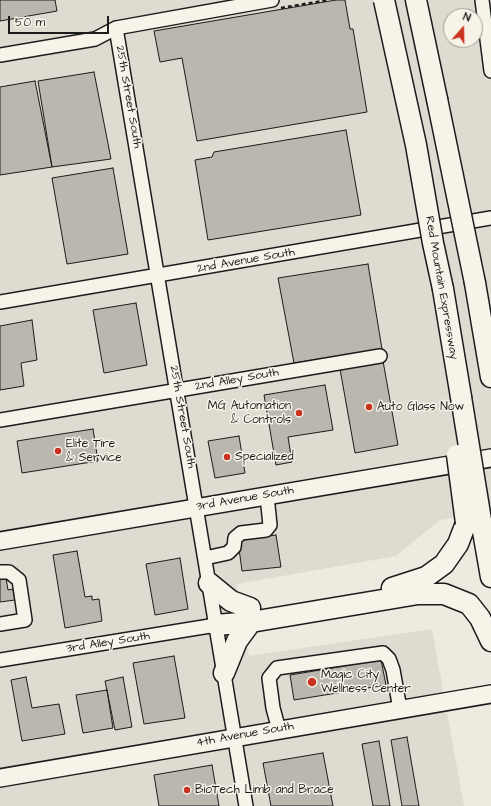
<!DOCTYPE html>
<style>
body{margin:0}
#map{position:relative;width:491px;height:806px;overflow:hidden;background:#eeeae0;font-family:"Architects Daughter",sans-serif}
canvas{display:block}
.north{position:absolute;left:443px;top:8px;width:40px;height:40px;box-sizing:border-box;background:#f7f3e8;border:1px solid #9f9d96;border-radius:50%;rotate:20deg;font-size:11px;font-weight:700;line-height:16px;text-align:center;color:#1c1c1c}
.north::after{content:'';display:block;margin:auto;width:14px;height:18px;background:#c8321e;clip-path:polygon(50% 0,100% 100%,50% 72%,0 100%)}
.scale{position:absolute;left:8px;top:16px;width:101px;height:18px;box-sizing:border-box;border:2px solid #1c1c1c;border-top:0;padding-left:5px;font-size:12px;line-height:14px;white-space:nowrap;color:#1c1c1c;-webkit-text-stroke:3px #f7f3e8;paint-order:stroke}
</style>
<div id="map">
<canvas width="491" height="806"></canvas>
<div class="north">N</div>
<div class="scale">50 m</div>
</div>
<script>
const context = document.querySelector('canvas').getContext('2d');
context.lineJoin = 'round';
function fillPath(path, color) { context.fillStyle = color; context.fill(path, 'evenodd'); }
const shape = rows => new Path2D(rows.map(r => 'M' + r).join(''));
function strokePath(path, color, width, dash) { context.strokeStyle = color; context.lineWidth = width; context.lineCap = dash ? 'butt' : 'round'; context.setLineDash(dash || []); context.stroke(path); }
function label(font, color, halo, rows, align = 'center') {
  context.font = font + ' "Architects Daughter",sans-serif'; context.lineWidth = 3; context.setLineDash([]); context.textBaseline = 'middle'; context.strokeStyle = halo; context.fillStyle = color; for (const [text, x, y, turn = 0] of rows) {
    context.save(); context.translate(x, y); context.rotate((+turn || 0) * Math.PI / 180); context.textAlign = isNaN(turn) ? turn : align; if (halo) context.strokeText(text, 0, 0); context.fillText(text, 0, 0); context.restore();
  }
}
const built = shape([
 [0,0,491,0,491,511,440,520,396,556,237,584,249,656,432,629,464,806,0,806],
 [451,16,475,16,475,40,451,40]
]);
const building = shape([
 [0,0,55,0,57,11,0,21,0,0],
 [336,0,345,0,350,29,353,29,367,112,197,141,182,58,160,62,154,31,336,0],
 [94,72,111,159,52,167,38,81,94,72],
 [35,81,52,167,0,175,0,87,35,81],
 [346,130,361,215,208,240,195,160,212,157,214,152,346,130],
 [113,168,128,254,67,264,52,178,113,168],
 [368,264,382,349,294,363,278,278,368,264],
 [136,303,147,365,104,373,93,310,136,303],
 [32,320,37,360,21,363,24,386,0,390,0,326,32,320],
 [383,361,398,445,355,453,340,369,383,361],
 [325,385,333,430,288,437,292,462,276,465,264,395,325,385],
 [93,429,98,461,22,473,17,441,93,429],
 [239,436,245,473,215,478,208,441,239,436],
 [276,535,281,567,242,571,238,541,276,535],
 [77,551,85,597,92,596,92,600,99,599,102,621,65,628,53,555,77,551],
 [180,558,188,609,155,615,146,564,180,558],
 [6,578,8,590,13,589,15,600,0,602,0,579,6,578],
 [174,656,185,718,144,724,133,663,174,656],
 [381,660,386,685,294,700,290,675,381,660],
 [26,677,32,708,59,704,65,734,22,741,11,680,26,677],
 [123,677,132,727,115,730,105,681,123,677],
 [107,690,113,728,83,733,76,695,107,690],
 [407,737,419,806,402,806,391,740,407,737],
 [379,741,390,806,373,806,362,744,379,741],
 [323,753,333,806,271,806,263,763,323,753],
 [212,765,219,806,159,806,154,775,212,765]
]);
const path = shape([
 [281,8,328,0]
]);
const minor = shape([
 [482,0,491,71],
 [116,28,246,806],
 [0,55,95,39,116,28,272,0],
 [0,302,491,218],
 [0,420,380,356],
 [205,558,228,553,234,547,235,538,241,533,266,530,270,525,267,496],
 [0,572,9,572,19,580,25,620,0,624],
 [0,660,216,625],
 [279,730,273,708,269,678,277,668,383,653,389,659,393,670,400,709]
]);
const major = shape([
 [0,541,491,458],
 [0,778,491,694]
]);
const highway = shape([
 [416,0,437,99],
 [475,283,491,377],
 [443,289,461,397],
 [481,520,491,577],
 [209,583,231,601,250,608],
 [392,588,426,577,444,564,458,544,466,523],
 [216,625,251,622,418,594,444,594,469,604,480,618,491,641],
 [224,673,237,641,251,622]
]);
const highwayBridge = shape([
 [384,0,416,145,433,243,443,289],
 [437,99,475,283],
 [461,397,481,520],
 [457,455,466,523]
]);
const markers = [
 [369,407,4,"#c8321e"],
 [299,413,4,"#c8321e"],
 [58,451,4,"#c8321e"],
 [227,457,4,"#c8321e"],
 [312,682,5,"#c8321e"],
 [187,790,4,"#c8321e"]
];
const streetNames = [
 ["25th Street South",128,97,80],
 ["2nd Avenue South",246,261,-10],
 ["Red Mountain Expressway",441,288,80],
 ["2nd Alley South",237,380,-10],
 ["25th Street South",182,417,80],
 ["3rd Avenue South",245,499,-10],
 ["3rd Alley South",108,643,-9],
 ["4th Avenue South",245,735,-10]
];
const poiNames = [
 ["MG Automation",291,406,"right"],
 ["& Controls",291,420,"right"],
 ["Auto Glass Now",377,407],
 ["Elite Tire",66,444],
 ["& Service",66,458],
 ["Specialized",235,457],
 ["Magic City",321,675],
 ["Wellness Center",321,689],
 ["BioTech Limb and Brace",195,790]
];
fillPath(built, '#dedbd1');
fillPath(building, '#bab7af');
strokePath(building, '#1c1c1c', 1);
strokePath(minor, '#1c1c1c', 16);
strokePath(major, '#1c1c1c', 20);
strokePath(highway, '#1c1c1c', 23);
strokePath(path, '#1c1c1c', 2.5, [4, 3]);
strokePath(minor, '#f7f3e8', 13);
strokePath(major, '#f7f3e8', 17);
strokePath(highway, '#f7f3e8', 20);
strokePath(highwayBridge, '#1c1c1c', 23, []);
strokePath(highwayBridge, '#f7f3e8', 20);
for (const [x, y, r, color] of markers) { const dot = new Path2D(); dot.arc(x, y, r, 0, 2 * Math.PI); context.fillStyle = color; context.fill(dot); strokePath(dot, '#f7f3e8', 1.5); }
label('12px', '#1c1c1c', '#f7f3e8', streetNames);
label('12px', '#1c1c1c', '#f7f3e8', poiNames, 'left');
</script>
